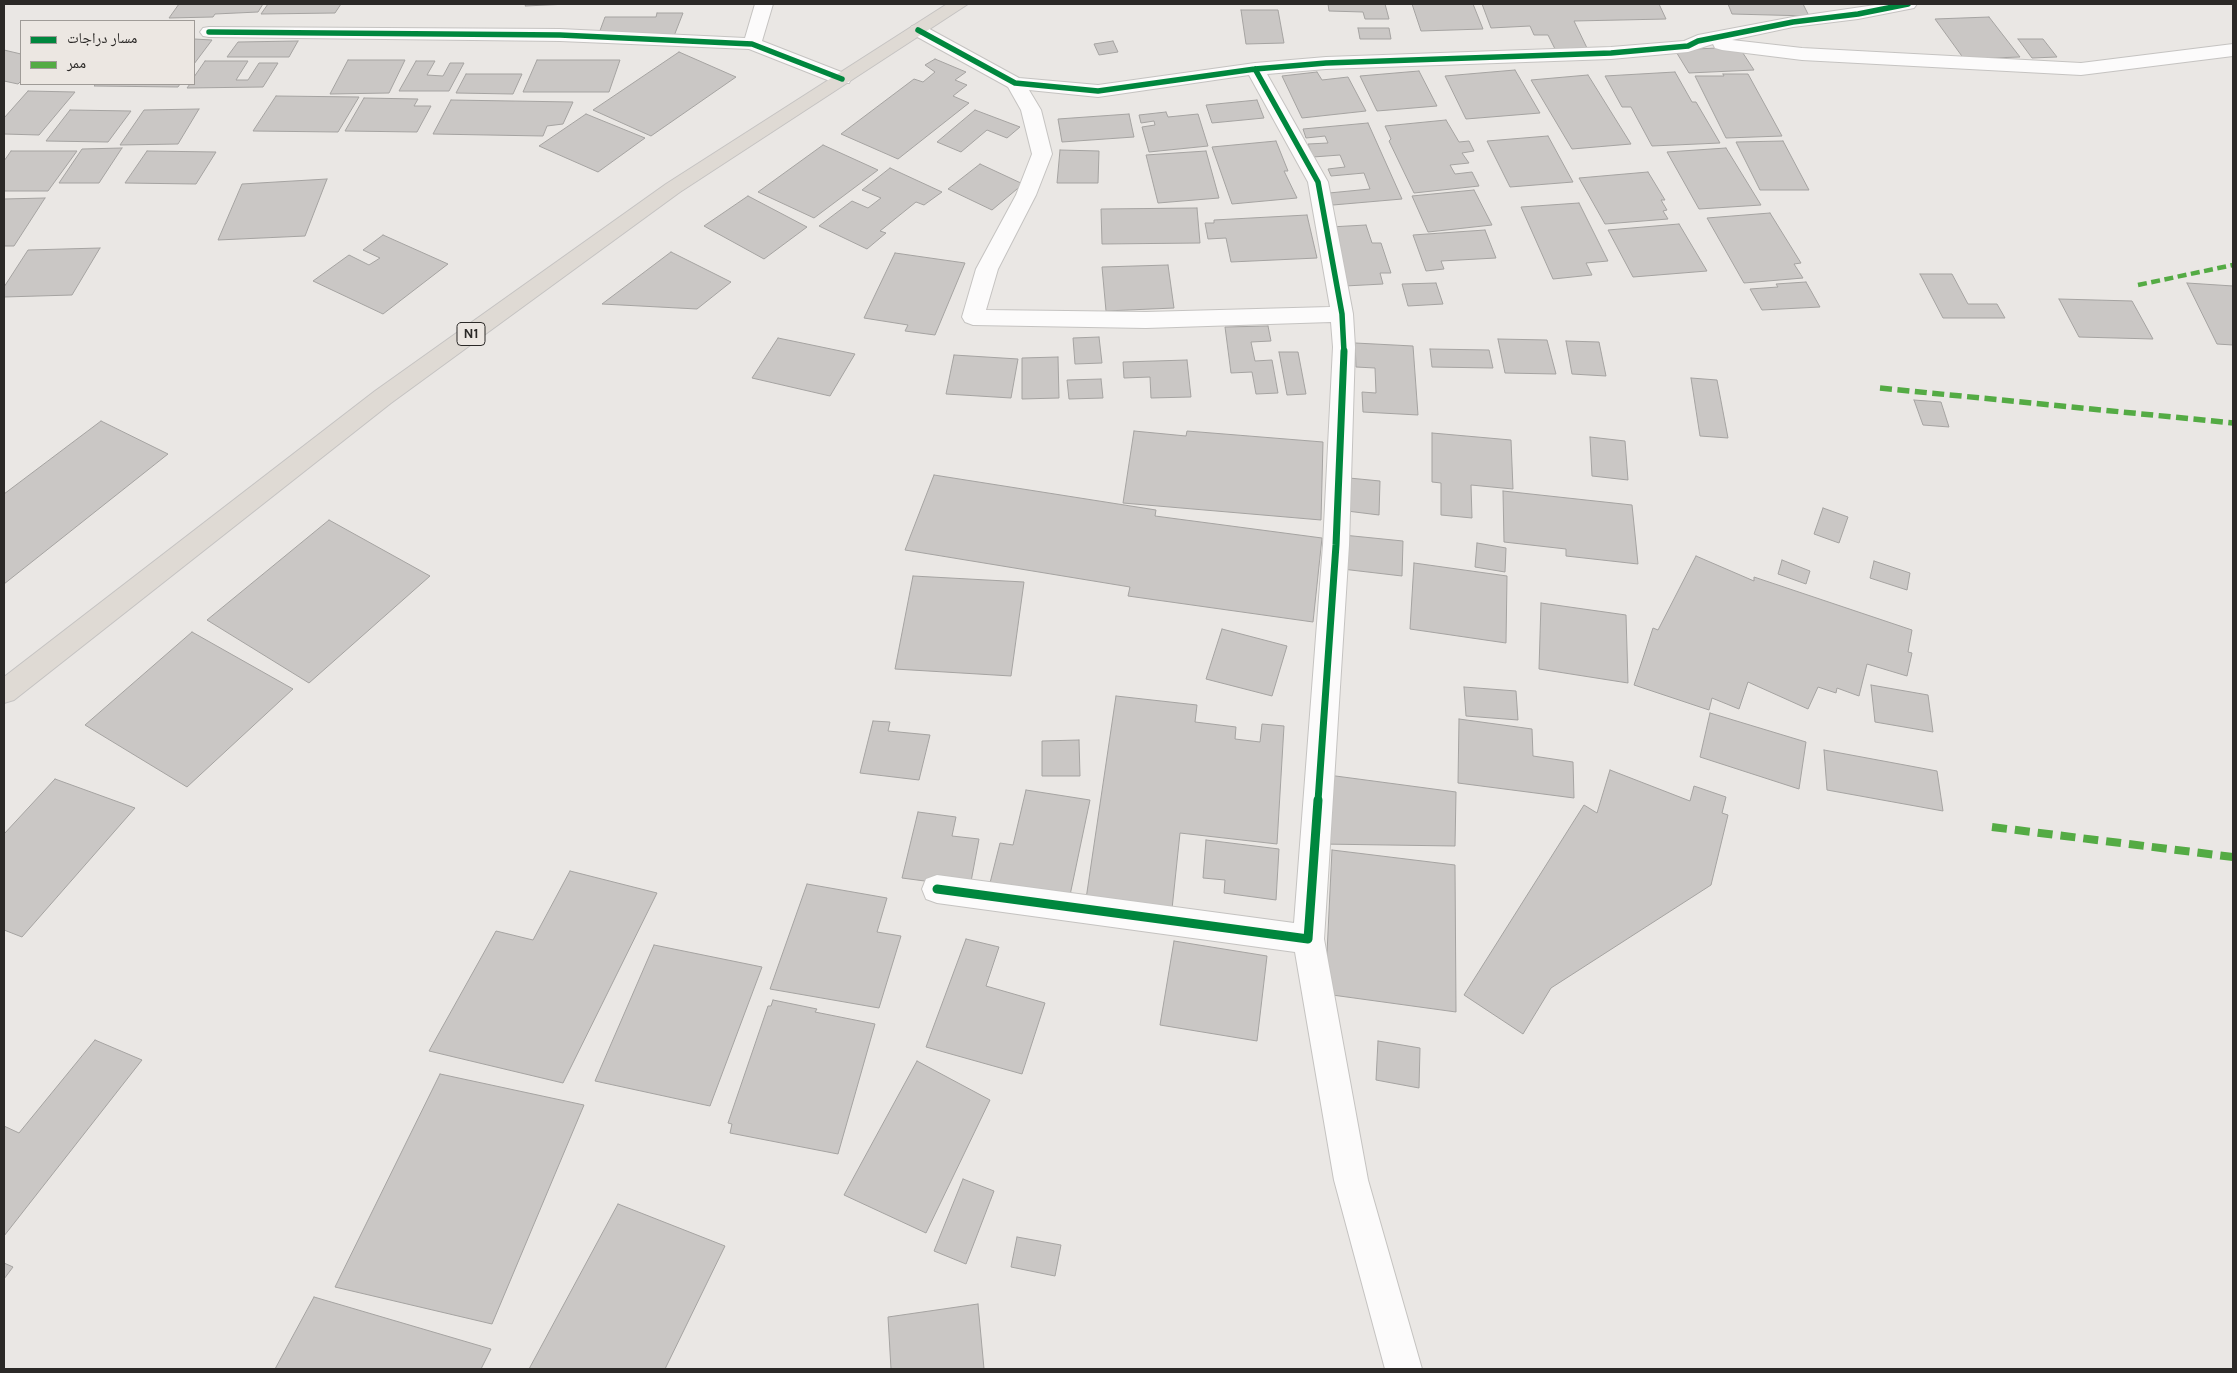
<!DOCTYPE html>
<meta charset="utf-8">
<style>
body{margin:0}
#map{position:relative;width:2237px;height:1373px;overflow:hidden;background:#eae7e4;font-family:Karla,"Noto Naskh Arabic",sans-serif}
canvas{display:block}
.frame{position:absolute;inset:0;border:5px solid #2b2927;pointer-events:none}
.legend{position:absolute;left:20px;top:20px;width:175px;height:65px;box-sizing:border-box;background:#ece7e2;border:1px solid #9f9b97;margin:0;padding:6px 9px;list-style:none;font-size:15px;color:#2b2927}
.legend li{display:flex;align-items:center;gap:10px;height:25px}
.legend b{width:25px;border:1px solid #9f9b97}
</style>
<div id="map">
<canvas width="2237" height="1373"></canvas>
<div class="frame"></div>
<ul class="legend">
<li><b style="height:6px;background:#00873e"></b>مسار دراجات</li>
<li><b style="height:6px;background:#54ab44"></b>ممر</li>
</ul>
</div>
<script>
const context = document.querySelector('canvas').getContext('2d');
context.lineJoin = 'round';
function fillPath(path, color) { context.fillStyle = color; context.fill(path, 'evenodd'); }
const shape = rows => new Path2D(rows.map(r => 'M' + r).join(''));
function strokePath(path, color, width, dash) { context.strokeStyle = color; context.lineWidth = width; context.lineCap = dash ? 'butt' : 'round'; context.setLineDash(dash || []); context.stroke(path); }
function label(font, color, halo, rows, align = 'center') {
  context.font = font + ' Karla,sans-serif'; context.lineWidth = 4; context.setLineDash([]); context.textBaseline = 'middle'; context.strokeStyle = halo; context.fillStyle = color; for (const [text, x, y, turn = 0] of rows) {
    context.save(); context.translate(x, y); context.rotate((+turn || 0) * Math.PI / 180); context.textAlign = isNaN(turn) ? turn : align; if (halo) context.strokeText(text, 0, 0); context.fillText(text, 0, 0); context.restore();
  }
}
const building = shape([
 [179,4,263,4,258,12,215,14,213,17,169,18,179,4],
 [268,4,341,4,335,13,261,14,268,4],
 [526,4,569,4,525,6,526,4],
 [1328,4,1385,4,1389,19,1365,19,1363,12,1329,11,1328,4],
 [1412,4,1473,4,1483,29,1421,31,1412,4],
 [1482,4,1659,4,1666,19,1574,21,1587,48,1555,49,1548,35,1534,35,1530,26,1491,28,1482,4],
 [1728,4,1803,4,1809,16,1732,14,1728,4],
 [1241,10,1278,10,1284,43,1246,44,1241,10],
 [657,13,683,13,674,36,598,36,605,17,656,17,657,13],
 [1989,17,2020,57,1964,59,1935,19,1989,17],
 [1358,28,1389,28,1391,39,1360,39,1358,28],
 [194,39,212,40,194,64,194,39],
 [2018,39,2043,39,2057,57,2032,58,2018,39],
 [298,41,289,57,227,57,238,42,298,41],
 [1113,41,1118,52,1099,55,1094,44,1113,41],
 [1739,47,1754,70,1689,73,1675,50,1739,47],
 [4,50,21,54,21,81,18,84,4,81,4,50],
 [679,52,736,77,651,136,593,110,679,52],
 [935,59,966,72,955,80,967,85,953,96,969,103,898,159,841,134,914,79,923,82,935,72,925,65,935,59],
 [348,60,405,60,389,93,330,94,348,60],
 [537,60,620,60,609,92,523,92,537,60],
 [205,61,248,61,236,80,248,80,259,63,278,63,263,87,187,88,190,84,194,84,194,77,205,61],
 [416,61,435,61,427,75,443,76,450,63,464,63,449,91,399,91,416,61],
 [1515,70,1540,113,1466,119,1445,76,1515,70],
 [1419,71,1437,106,1377,111,1360,76,1419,71],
 [1317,72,1322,80,1348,77,1366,111,1302,118,1282,76,1317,72],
 [1675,72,1692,102,1696,102,1720,143,1652,146,1631,107,1622,107,1605,76,1675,72],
 [466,74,522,74,513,94,456,93,466,74],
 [1723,74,1748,74,1782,136,1726,138,1695,76,1724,76,1723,74],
 [1588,75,1631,144,1572,149,1531,80,1588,75],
 [96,84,180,84,178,87,94,86,96,84],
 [28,91,75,92,39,135,4,134,4,118,28,91],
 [276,96,359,97,338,132,253,131,276,96],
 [364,98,418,99,414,106,431,106,417,132,345,131,364,98],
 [451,100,573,102,563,124,547,126,543,136,433,134,451,100],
 [1257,100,1264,118,1212,123,1206,105,1257,100],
 [199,109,178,144,120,145,144,110,199,109],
 [70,110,131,111,108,142,46,141,70,110],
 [975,110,1020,127,1007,138,987,130,961,152,937,142,975,110],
 [1166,112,1168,117,1198,114,1208,146,1149,152,1142,127,1155,125,1154,121,1141,123,1139,115,1166,112],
 [586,114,645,138,598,172,539,146,586,114],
 [1129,114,1134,137,1062,142,1058,119,1129,114],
 [1446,120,1459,142,1469,141,1474,151,1462,153,1469,163,1450,165,1455,174,1472,172,1479,186,1414,193,1389,141,1391,139,1385,126,1446,120],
 [1368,123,1402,199,1333,205,1329,193,1370,189,1364,173,1331,176,1328,169,1345,167,1340,155,1313,157,1308,144,1328,143,1325,136,1306,138,1303,129,1368,123],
 [1548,136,1573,182,1510,187,1487,141,1548,136],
 [1276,141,1288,171,1284,171,1297,198,1232,204,1212,147,1276,141],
 [1783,141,1809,190,1760,190,1736,142,1783,141],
 [823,145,878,170,814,218,758,192,823,145],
 [122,148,99,183,59,183,82,149,122,148],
 [1726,148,1761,205,1699,209,1667,152,1726,148],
 [1060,150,1099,151,1098,183,1057,183,1060,150],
 [11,151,77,151,48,191,4,191,4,161,11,151],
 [147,151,216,152,196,184,125,183,147,151],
 [1206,151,1219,198,1158,203,1146,155,1206,151],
 [980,164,1023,184,992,210,948,189,980,164],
 [890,168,942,192,924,205,916,202,880,231,886,233,867,249,819,226,852,201,868,208,881,198,862,190,890,168],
 [1648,172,1665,200,1661,200,1667,210,1663,211,1668,219,1605,224,1579,178,1648,172],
 [327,179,305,236,218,240,242,184,327,179],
 [1474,190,1492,225,1428,232,1412,196,1474,190],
 [748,196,807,227,764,259,704,226,748,196],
 [45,198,14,246,4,246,4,199,45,198],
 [1579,203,1608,261,1586,263,1592,275,1553,279,1521,207,1579,203],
 [1197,208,1200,243,1102,244,1101,209,1197,208],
 [1770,213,1801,263,1794,264,1803,278,1744,283,1707,218,1770,213],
 [1307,215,1317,258,1231,262,1226,238,1208,239,1205,223,1214,223,1214,220,1307,215],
 [1679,224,1707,271,1633,277,1608,230,1679,224],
 [1366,225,1372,243,1381,243,1391,273,1380,273,1383,284,1345,286,1330,227,1366,225],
 [1485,230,1496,258,1441,261,1444,269,1426,271,1413,235,1485,230],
 [383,235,448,264,383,314,313,281,349,255,369,265,380,258,363,250,383,235],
 [100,248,72,295,4,297,4,287,28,250,100,248],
 [671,252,731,282,697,309,602,304,671,252],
 [895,253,965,263,935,335,905,331,908,325,864,318,895,253],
 [1168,265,1174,308,1106,311,1102,267,1168,265],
 [1920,274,1952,274,1968,304,1997,304,2005,318,1943,318,1920,274],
 [1806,282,1820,307,1762,310,1750,289,1778,287,1776,284,1806,282],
 [1436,283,1443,304,1408,306,1402,284,1436,283],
 [2187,283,2233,286,2233,345,2217,344,2187,283],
 [2059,299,2132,301,2153,339,2079,337,2059,299],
 [1268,326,1271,341,1251,342,1255,361,1272,360,1278,393,1256,394,1252,372,1231,373,1225,327,1268,326],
 [1099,337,1102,363,1075,364,1073,338,1099,337],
 [778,338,855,354,830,396,752,378,778,338],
 [1498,339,1547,340,1556,374,1505,373,1498,339],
 [1566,341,1599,342,1606,376,1572,374,1566,341],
 [1355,343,1413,346,1418,415,1363,412,1362,392,1376,393,1375,368,1356,367,1355,343],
 [1430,349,1489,350,1493,368,1432,367,1430,349],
 [1279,352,1298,352,1306,394,1287,395,1279,352],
 [954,355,1018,359,1011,398,946,394,954,355],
 [1058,357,1059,398,1022,399,1022,358,1058,357],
 [1187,360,1191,397,1151,398,1150,377,1124,378,1123,362,1187,360],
 [1691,378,1717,380,1728,438,1700,436,1691,378],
 [1101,379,1103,398,1069,399,1067,380,1101,379],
 [1914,400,1941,402,1949,427,1923,425,1914,400],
 [101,421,168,454,4,584,4,494,101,421],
 [1134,431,1186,436,1187,431,1323,442,1321,520,1123,503,1134,431],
 [1432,433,1511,440,1513,489,1471,485,1472,518,1441,515,1441,483,1432,482,1432,433],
 [1590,437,1625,441,1628,480,1592,476,1590,437],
 [934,475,1156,510,1155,516,1322,538,1313,622,1128,596,1130,587,905,550,934,475],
 [1349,478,1380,481,1379,515,1347,511,1349,478],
 [1503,491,1632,505,1638,564,1566,556,1566,549,1504,542,1503,491],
 [1823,508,1848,517,1839,543,1814,534,1823,508],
 [329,520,430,576,309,683,207,620,329,520],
 [1343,535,1403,541,1402,576,1342,569,1343,535],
 [1477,543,1506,548,1505,572,1475,567,1477,543],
 [1696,556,1754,581,1754,577,1912,630,1908,652,1912,653,1907,676,1867,664,1859,696,1837,688,1836,693,1818,687,1808,709,1748,682,1739,709,1712,698,1709,710,1634,685,1653,628,1658,630,1696,556],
 [1782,560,1810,571,1806,584,1778,574,1782,560],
 [1874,561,1910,573,1907,590,1870,578,1874,561],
 [1414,563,1507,576,1506,643,1410,629,1414,563],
 [913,576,1024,582,1011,676,895,669,913,576],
 [1541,603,1626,615,1628,683,1539,669,1541,603],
 [1222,629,1287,646,1272,696,1206,679,1222,629],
 [192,632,293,689,187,787,85,725,192,632],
 [1871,685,1928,695,1933,732,1875,722,1871,685],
 [1464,687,1516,691,1518,720,1466,716,1464,687],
 [1116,696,1197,705,1195,722,1236,727,1235,739,1260,742,1262,724,1284,726,1277,844,1180,833,1172,909,1086,899,1116,696],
 [1710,713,1806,742,1799,789,1700,757,1710,713],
 [1459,719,1532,729,1533,756,1573,762,1574,798,1458,783,1459,719],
 [873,721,890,722,888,731,930,735,919,780,860,773,873,721],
 [1079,740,1080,776,1042,776,1042,741,1079,740],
 [1824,750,1937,771,1943,811,1827,790,1824,750],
 [1610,770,1690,801,1694,786,1726,797,1722,813,1728,815,1711,885,1551,988,1523,1034,1464,995,1584,805,1597,813,1610,770],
 [1328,775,1456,792,1455,846,1321,844,1328,775],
 [55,779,135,808,22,937,4,930,4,834,55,779],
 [1026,790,1090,800,1069,900,989,887,1000,843,1013,845,1026,790],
 [918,812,956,817,952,836,979,839,970,887,902,878,918,812],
 [1206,840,1279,849,1276,900,1224,893,1225,880,1203,878,1206,840],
 [1332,850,1455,865,1456,1012,1325,994,1332,850],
 [570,871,657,893,563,1083,429,1051,496,931,533,940,570,871],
 [807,884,887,898,877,932,901,936,879,1008,770,989,807,884],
 [966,939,999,947,986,986,1045,1003,1022,1074,926,1047,966,939],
 [1174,941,1267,956,1257,1041,1160,1025,1174,941],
 [654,945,762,967,710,1106,595,1081,654,945],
 [773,1000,817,1009,815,1012,875,1024,838,1154,730,1133,732,1124,728,1123,768,1006,771,1006,773,1000],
 [95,1040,142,1060,4,1236,4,1126,19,1133,95,1040],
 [1378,1041,1420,1048,1419,1088,1376,1080,1378,1041],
 [917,1061,990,1100,926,1233,844,1195,917,1061],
 [440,1074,584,1105,492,1324,335,1287,440,1074],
 [963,1179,994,1191,966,1264,934,1251,963,1179],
 [618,1204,725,1246,665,1369,529,1369,618,1204],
 [1017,1237,1061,1245,1055,1276,1011,1267,1017,1237],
 [4,1263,13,1267,4,1279,4,1263],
 [314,1297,491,1349,481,1369,275,1369,314,1297],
 [978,1304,984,1369,891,1369,888,1317,978,1304]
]);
const minor = shape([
 [755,4,773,4,762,41,849,75,851,79,849,83,835,83,749,49,560,41,209,37,203,36,200,32,203,28,209,27,560,29,745,38,755,4],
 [1882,4,1917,4,1914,8,1858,19,1793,27,1732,40,1802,48,2081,63,2233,44,2233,56,2081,75,1802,60,1722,50,1715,48,1713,44,1688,52,1611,59,1326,69,1267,74,1328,182,1353,314,1355,347,1349,545,1324,939,1368,1180,1422,1369,1385,1369,1334,1180,1295,952,937,903,926,899,922,889,926,879,937,875,1294,923,1323,545,1333,347,1331,322,1146,328,973,325,965,322,962,317,976,269,1016,195,1032,154,1021,110,1008,87,912,34,909,30,912,26,918,25,924,26,1019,78,1098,85,1255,63,1326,57,1611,47,1684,41,1698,35,1793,17,1882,4],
 [1249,75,1308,182,1330,307,1146,312,986,310,998,269,1036,195,1052,154,1041,110,1029,90,1098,97,1249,75]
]);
const trunk = shape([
 [947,4,968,4,680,192,391,403,14,700,4,703,4,677,375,391,666,184,947,4]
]);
const quietFar2 = shape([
 [2138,285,2233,265]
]);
const quietFar1 = shape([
 [1880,388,2233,423]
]);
const quiet = shape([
 [1992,827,2233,857]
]);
const cyclewayFar2 = shape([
 [918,30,1015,83,1098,91,1255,69,1326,63,1611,53,1688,46,1698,41,1793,22,1858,14,1908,4],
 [209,32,560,35,752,44,842,79],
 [1255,69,1318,182,1342,314,1344,352]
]);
const cyclewayFar1 = shape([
 [1318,801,1336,545,1344,351]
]);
const cycleway = shape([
 [937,889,1308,939,1318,800]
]);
const shields = [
 [471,334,28]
];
const shieldNames = [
 ["N1",471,334]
];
fillPath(building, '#cac7c5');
strokePath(building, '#a5a3a1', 1);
strokePath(minor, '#c5c3c1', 2);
strokePath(trunk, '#c5c3c2', 2);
fillPath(minor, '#fcfbfb');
fillPath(trunk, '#dfdad4');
strokePath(quietFar2, '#54ab44', 4.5, [9, 4.5]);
strokePath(quietFar1, '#54ab44', 5.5, [12, 5.5]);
strokePath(quiet, '#54ab44', 8, [15, 8]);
strokePath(cyclewayFar2, '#00873e', 5.5);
strokePath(cyclewayFar1, '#00873e', 7);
strokePath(cycleway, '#00873e', 9);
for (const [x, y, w] of shields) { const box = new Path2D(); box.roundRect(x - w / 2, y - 11.5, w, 23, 4); context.fillStyle = '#ece7e2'; context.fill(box); strokePath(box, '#2b2927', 1); }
label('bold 14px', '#2b2927', null, shieldNames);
</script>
